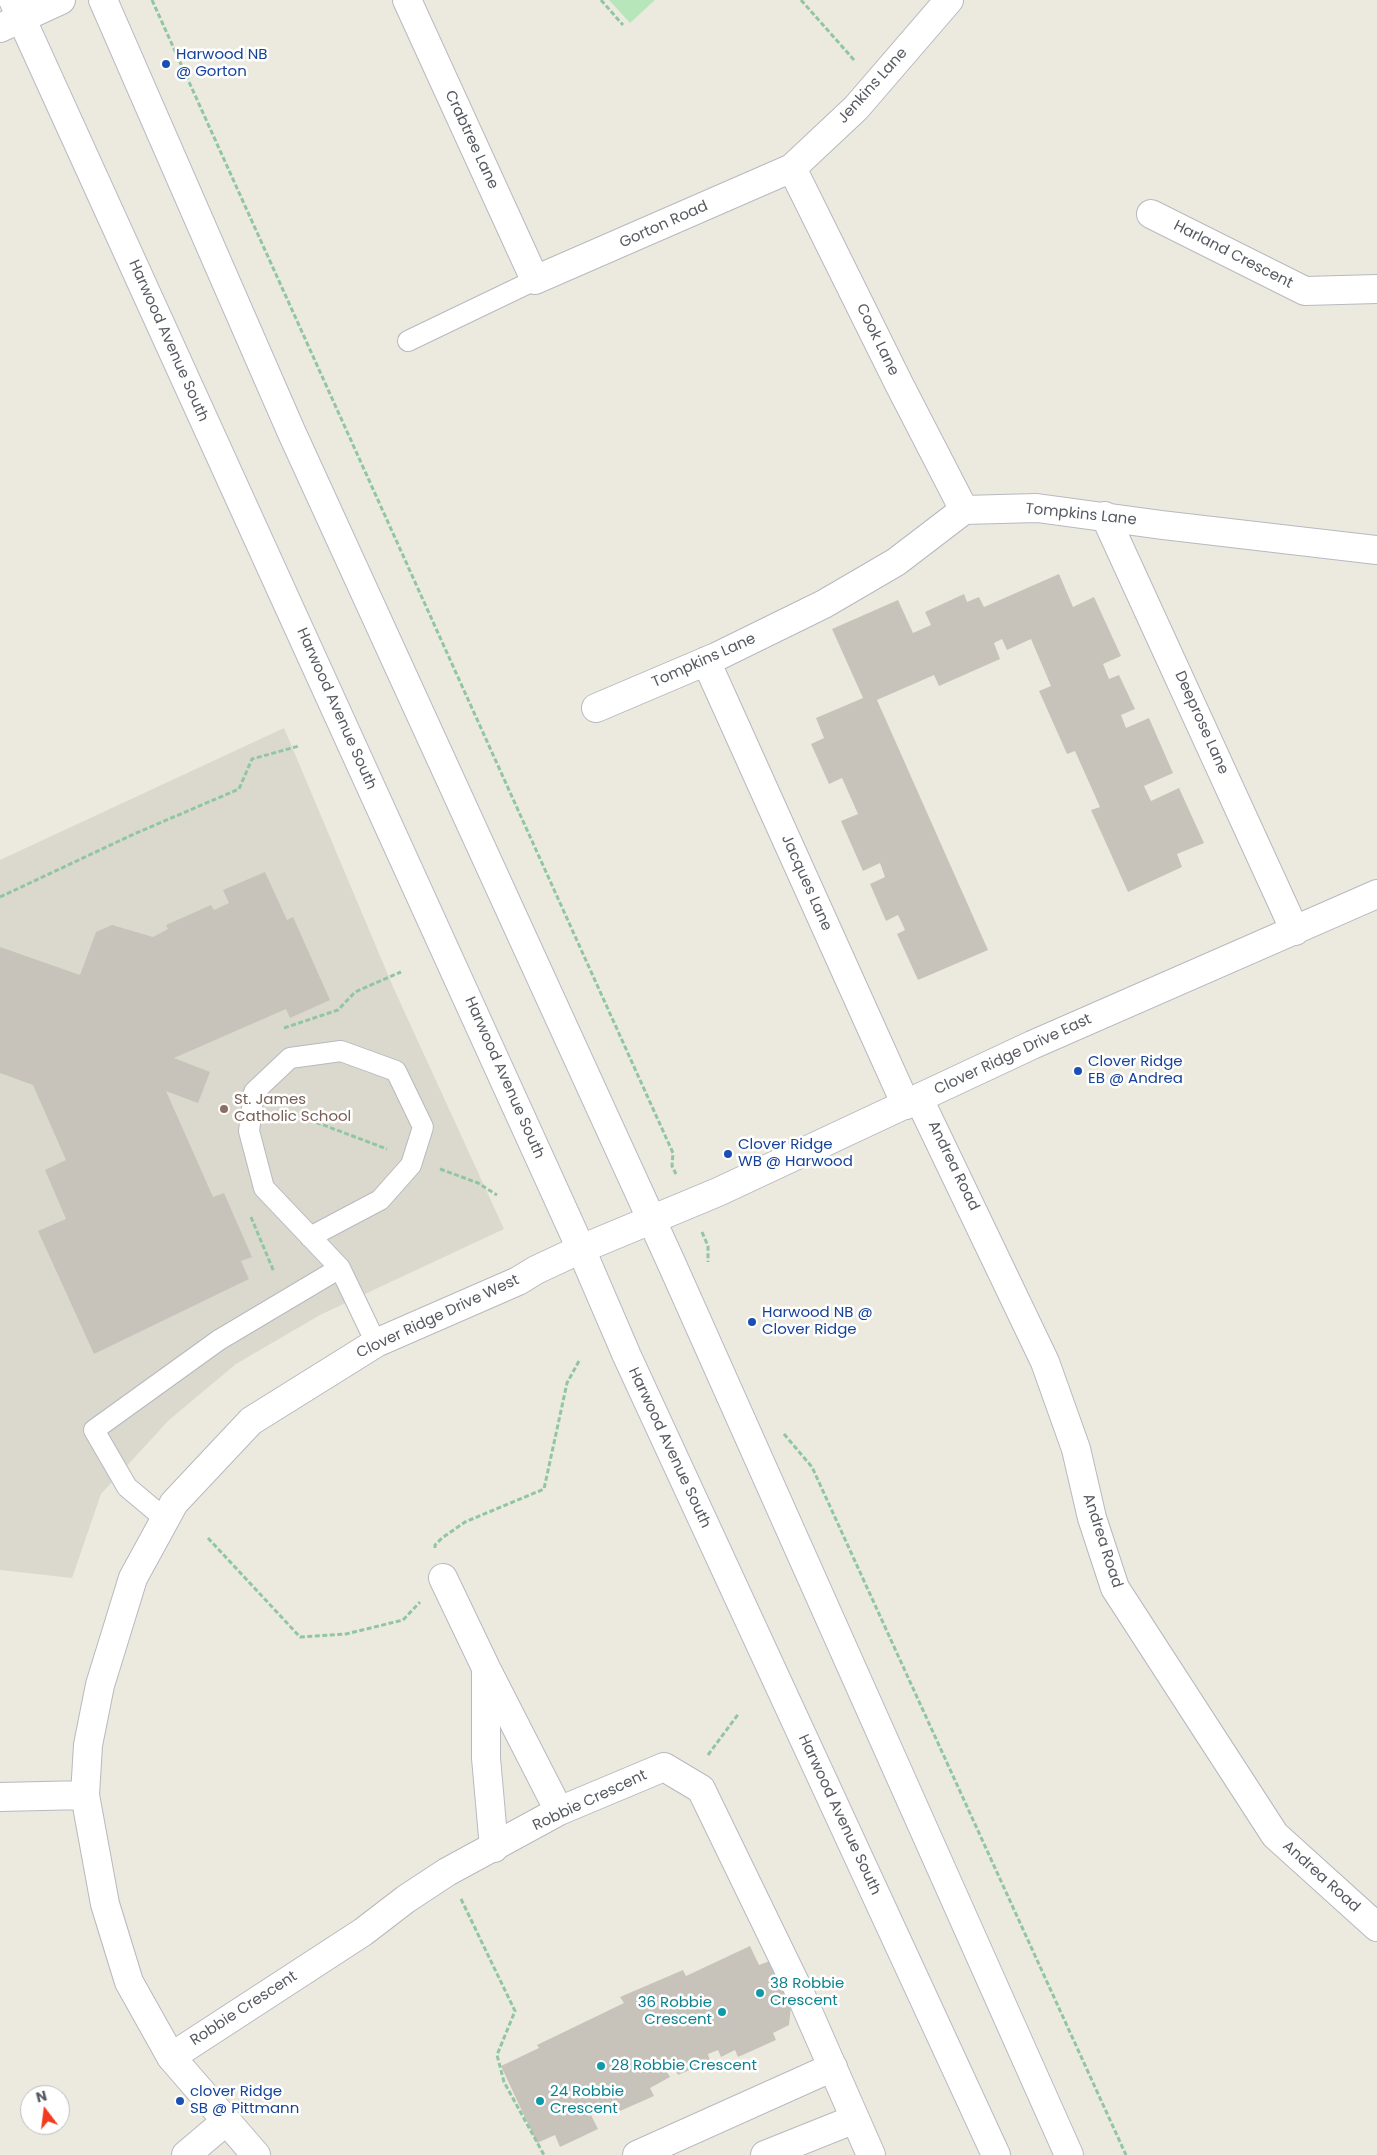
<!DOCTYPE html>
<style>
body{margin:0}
#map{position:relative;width:1377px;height:2155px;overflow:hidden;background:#eceade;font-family:Poppins,sans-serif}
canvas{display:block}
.north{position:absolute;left:20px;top:2085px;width:50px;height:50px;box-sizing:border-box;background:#fff;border:1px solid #bcbdc0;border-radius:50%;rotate:345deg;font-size:14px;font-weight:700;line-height:20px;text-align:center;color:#575b61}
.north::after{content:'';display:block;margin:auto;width:18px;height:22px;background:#f23b1e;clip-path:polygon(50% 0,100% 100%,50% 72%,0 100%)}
</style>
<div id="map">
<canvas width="1377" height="2155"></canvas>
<div class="north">N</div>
</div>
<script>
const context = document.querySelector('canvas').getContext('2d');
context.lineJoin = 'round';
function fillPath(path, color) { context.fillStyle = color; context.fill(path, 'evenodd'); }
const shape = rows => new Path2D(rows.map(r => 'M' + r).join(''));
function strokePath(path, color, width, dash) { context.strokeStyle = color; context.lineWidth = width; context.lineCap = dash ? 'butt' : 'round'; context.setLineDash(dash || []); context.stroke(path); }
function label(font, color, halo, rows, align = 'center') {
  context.font = font + ' Poppins,sans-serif'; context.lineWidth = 5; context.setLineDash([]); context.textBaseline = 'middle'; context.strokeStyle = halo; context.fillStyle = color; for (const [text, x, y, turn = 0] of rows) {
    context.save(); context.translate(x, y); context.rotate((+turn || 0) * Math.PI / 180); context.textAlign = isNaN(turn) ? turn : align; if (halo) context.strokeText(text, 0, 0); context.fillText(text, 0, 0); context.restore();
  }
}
const education = shape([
 [284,728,394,989,504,1229,320,1315,236,1364,169,1420,101,1494,72,1578,0,1570,0,860]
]);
const green = shape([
 [609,0,655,0,630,23]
]);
const building = shape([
 [1059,574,1073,607,1094,597,1121,656,1103,664,1109,679,1119,675,1135,709,1121,715,1126,728,1149,718,1173,773,1144,786,1151,801,1179,788,1204,843,1177,854,1182,867,1128,892,1091,810,1100,807,1075,751,1067,754,1039,691,1051,686,1031,639,1007,650,1002,639,994,643,1000,659,939,686,934,675,877,700,988,950,918,980,897,934,905,930,898,915,886,921,870,884,885,877,880,863,863,871,841,821,858,814,842,778,829,784,811,744,824,738,816,718,863,698,832,629,898,600,913,633,931,625,925,612,964,594,967,602,979,597,984,607],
 [265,872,287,920,293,917,330,1000,290,1018,286,1009,174,1058,210,1072,198,1103,166,1091,213,1197,224,1193,252,1257,241,1261,249,1279,94,1354,38,1231,66,1219,45,1170,66,1160,33,1085,0,1073,0,947,80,975,96,932,112,925,153,937,168,929,166,925,211,905,214,910,229,903,223,890],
 [750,1946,759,1965,770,1961,791,2006,789,2025,773,2033,776,2040,738,2057,735,2050,721,2057,718,2050,708,2054,710,2061,678,2075,675,2068,667,2072,670,2077,650,2088,654,2096,620,2111,616,2101,590,2113,598,2129,560,2147,555,2135,537,2143,501,2066,539,2048,537,2045,624,2003,620,1997,683,1970,686,1976]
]);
const path = shape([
 [152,0,673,1153,672,1166,676,1174],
 [601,0,623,25],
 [801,0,854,60],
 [0,897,134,834,239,789,252,759,299,746],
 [284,1028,338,1010,355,992,401,972],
 [281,1109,387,1149],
 [440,1169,478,1183,497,1195],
 [251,1217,274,1272],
 [702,1232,708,1246,708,1262],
 [784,1434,812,1467,1126,2155],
 [208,1538,300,1637,346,1634,403,1620,420,1602],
 [435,1548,435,1545,442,1538,465,1522,544,1489,567,1383,579,1361],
 [708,1755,739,1713],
 [461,1899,515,2011,497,2055,504,2082,544,2155]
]);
const service = shape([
 [408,341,535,280],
 [310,1237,380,1200,411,1165,423,1127,396,1071,341,1051,290,1058,254,1092,249,1131,264,1188,340,1268,376,1343],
 [164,1518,127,1487,94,1430,219,1340,340,1268]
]);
const minor = shape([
 [407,0,535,280,792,168,856,108,949,0],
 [0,28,61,0],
 [792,168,899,384,964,510],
 [1151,214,1305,291,1377,289],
 [1105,516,1295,931],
 [706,661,906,1105],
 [596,708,716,657,824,604,896,562,964,510,1037,508,1162,525,1377,550],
 [919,1099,1045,1362,1076,1449,1092,1518,1115,1588,1275,1835,1377,1927],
 [443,1578,486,1668,559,1811],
 [486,1672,486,1758,494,1848],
 [0,1797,85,1795],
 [171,2057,363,1932,406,1899,447,1872,559,1811,664,1767,701,1789,799,1991,871,2155],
 [186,2155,225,2122],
 [256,2155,171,2057,129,1982,105,1904,85,1795,88,1745,100,1685,133,1578,174,1503,251,1421,376,1343,518,1281,536,1270,581,1249],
 [637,2155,833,2067],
 [765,2155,855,2119]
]);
const tertiary = shape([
 [581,1249,718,1192,1032,1045,1377,894]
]);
const secondary = shape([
 [13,0,581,1249,627,1356,996,2155],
 [103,0,291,431,670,1260,1069,2155]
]);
const markers = [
 [166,64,5,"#1a4fb4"],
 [1078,1071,5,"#1a4fb4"],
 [224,1109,5,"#8d6e63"],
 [728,1154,5,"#1a4fb4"],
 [752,1322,5,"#1a4fb4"],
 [760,1993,5,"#0f9aa8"],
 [722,2012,5,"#0f9aa8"],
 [601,2066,5,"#0f9aa8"],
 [180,2101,5,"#1a4fb4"],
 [540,2101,5,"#0f9aa8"]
];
const transitNames = [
 ["Harwood NB",176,55],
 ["@ Gorton",176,72],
 ["Clover Ridge",1088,1062],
 ["EB @ Andrea",1088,1079],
 ["Clover Ridge",738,1145],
 ["WB @ Harwood",738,1162],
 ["Harwood NB @",762,1313],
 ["Clover Ridge",762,1330],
 ["clover Ridge",190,2092],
 ["SB @ Pittmann",190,2109]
];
const streetNames = [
 ["Jenkins Lane",873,86,-48],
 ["Crabtree Lane",471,140,65],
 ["Gorton Road",664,225,-24],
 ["Harland Crescent",1233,255,27],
 ["Cook Lane",877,340,64],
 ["Harwood Avenue South",168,341,66],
 ["Tompkins Lane",1081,515,6],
 ["Tompkins Lane",704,661,-24],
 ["Harwood Avenue South",336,709,66],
 ["Deeprose Lane",1201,723,66],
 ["Jacques Lane",806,883,66],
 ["Clover Ridge Drive East",1013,1055,-25],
 ["Harwood Avenue South",504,1078,66],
 ["Andrea Road",953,1166,64],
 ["Clover Ridge Drive West",438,1317,-25],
 ["Harwood Avenue South",669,1448,65],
 ["Andrea Road",1102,1541,72],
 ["Robbie Crescent",590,1801,-25],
 ["Harwood Avenue South",839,1815,65],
 ["Andrea Road",1321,1877,42],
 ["Robbie Crescent",244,2009,-33]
];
const educationNames = [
 ["St. James",234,1100],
 ["Catholic School",234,1117]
];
const cultureNames = [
 ["38 Robbie",770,1984],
 ["Crescent",770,2001],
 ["36 Robbie",712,2003,"right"],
 ["Crescent",712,2020,"right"],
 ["28 Robbie Crescent",611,2066],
 ["24 Robbie",550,2092],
 ["Crescent",550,2109]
];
fillPath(education, '#dbd9cd');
fillPath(green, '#b8e6bb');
fillPath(building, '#c7c3bb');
strokePath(service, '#b7b9bf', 22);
strokePath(minor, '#b7b9bf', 30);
strokePath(tertiary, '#b7b9bf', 30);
strokePath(secondary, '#b7bbc2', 30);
strokePath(path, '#91c6a3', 3, [5, 2.5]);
strokePath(service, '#fff', 20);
strokePath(minor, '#fff', 28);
strokePath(tertiary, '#fff', 28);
strokePath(secondary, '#fff', 28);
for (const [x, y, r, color] of markers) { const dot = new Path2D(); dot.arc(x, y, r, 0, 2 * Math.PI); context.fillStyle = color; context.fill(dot); strokePath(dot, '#fff', 2); }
label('15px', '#164399', '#fff', transitNames, 'left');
label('15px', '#575b61', '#fff', streetNames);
label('15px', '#785e54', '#fff', educationNames, 'left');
label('15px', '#0d838f', '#fff', cultureNames, 'left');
</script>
